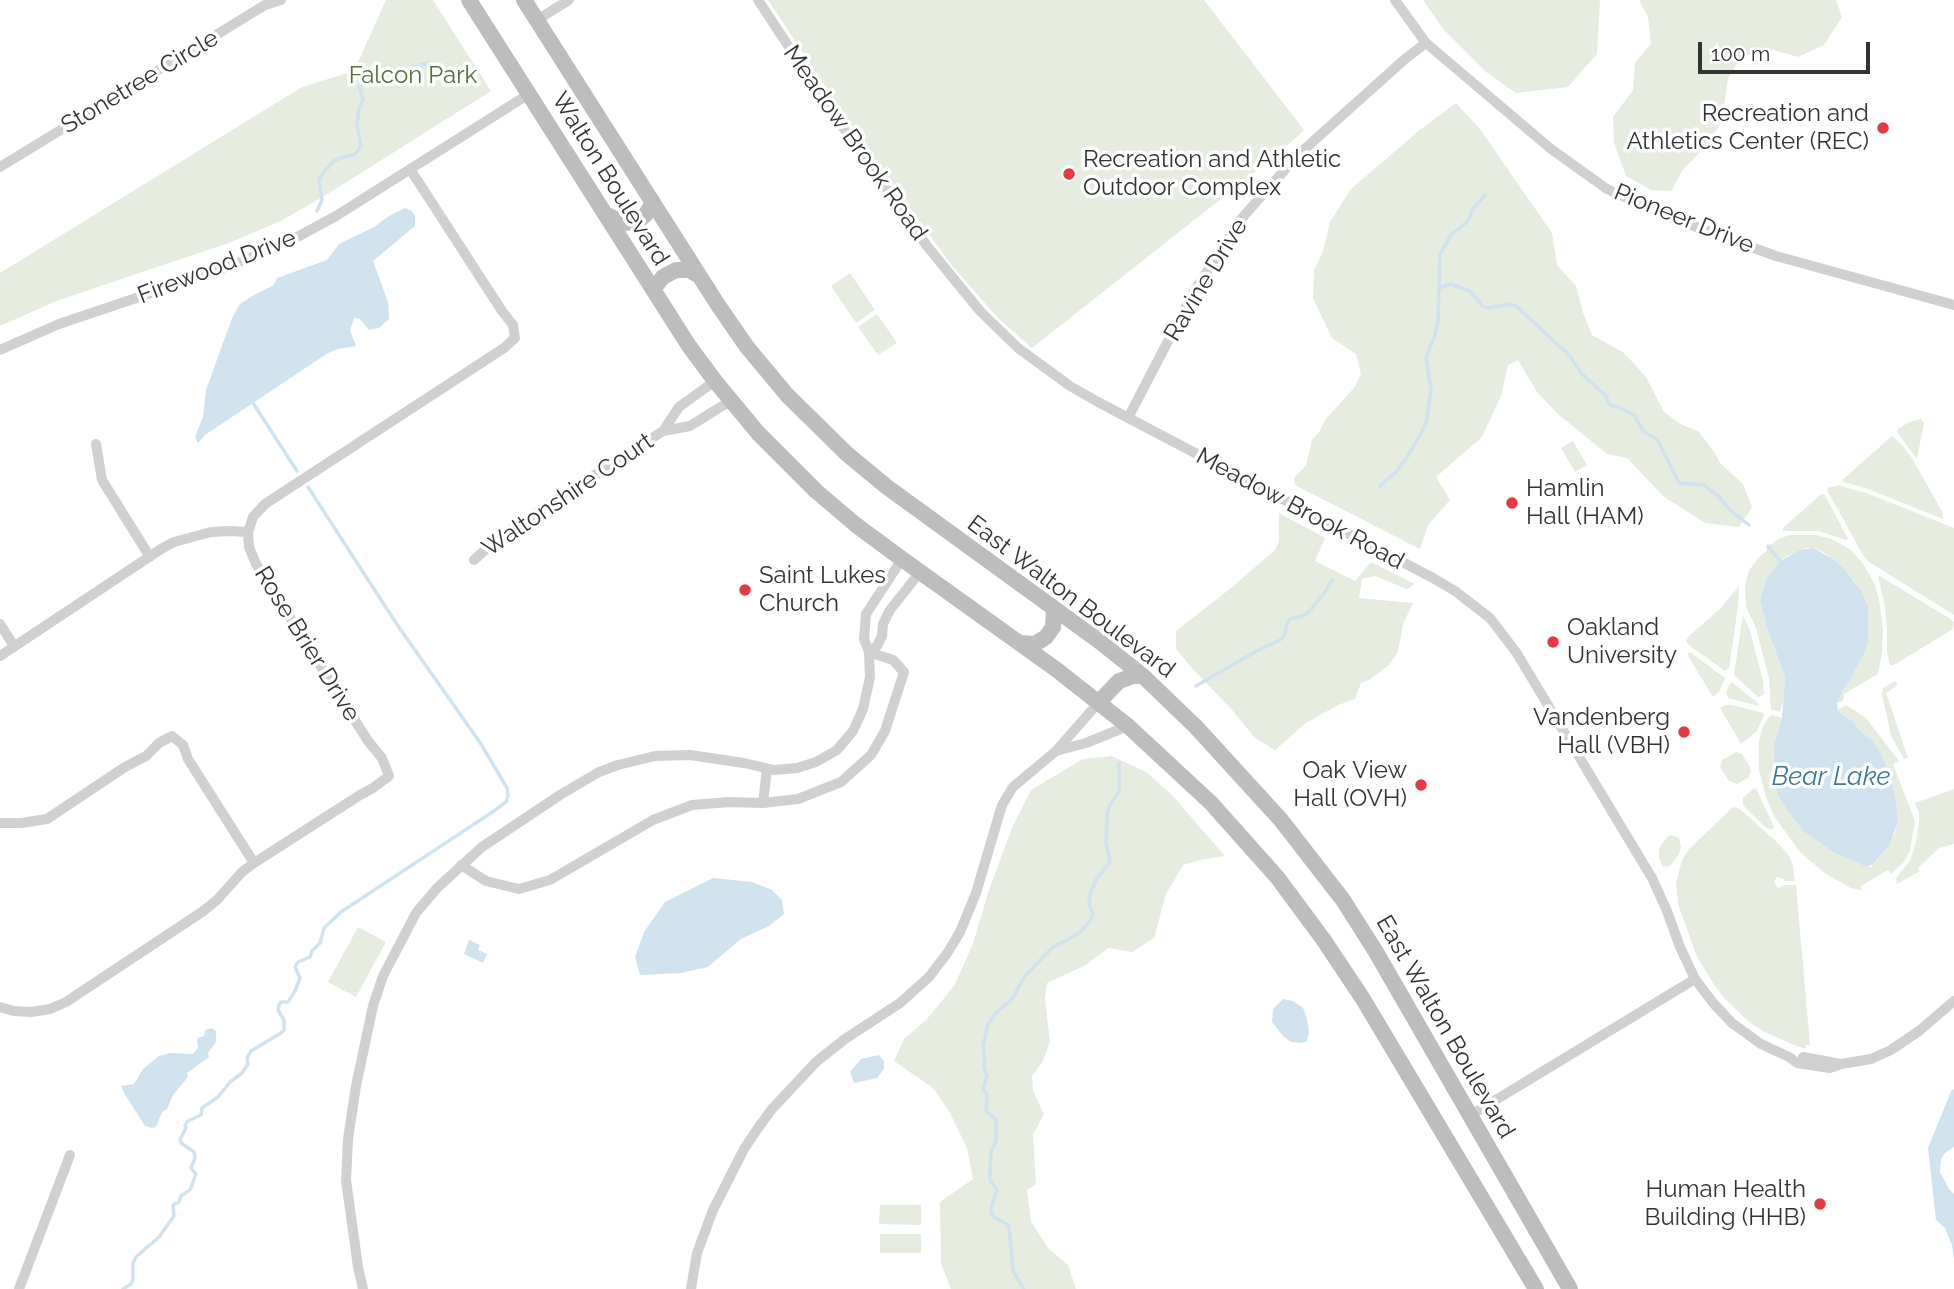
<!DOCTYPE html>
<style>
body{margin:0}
#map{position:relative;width:1954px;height:1289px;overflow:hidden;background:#fff;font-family:Raleway,sans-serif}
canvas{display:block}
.scale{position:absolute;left:1698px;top:42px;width:172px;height:32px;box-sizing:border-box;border:4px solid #333;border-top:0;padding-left:9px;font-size:21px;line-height:24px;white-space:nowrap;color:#333;-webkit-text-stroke:5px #fff;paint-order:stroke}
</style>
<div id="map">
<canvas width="1954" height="1289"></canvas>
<div class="scale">100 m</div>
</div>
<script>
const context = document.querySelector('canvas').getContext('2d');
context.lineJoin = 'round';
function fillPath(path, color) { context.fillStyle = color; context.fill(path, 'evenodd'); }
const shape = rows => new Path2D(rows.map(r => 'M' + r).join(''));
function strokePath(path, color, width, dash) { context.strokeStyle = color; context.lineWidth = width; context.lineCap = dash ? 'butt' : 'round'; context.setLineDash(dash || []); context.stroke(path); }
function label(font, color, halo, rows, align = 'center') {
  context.font = font + ' Raleway,sans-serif'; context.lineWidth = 7; context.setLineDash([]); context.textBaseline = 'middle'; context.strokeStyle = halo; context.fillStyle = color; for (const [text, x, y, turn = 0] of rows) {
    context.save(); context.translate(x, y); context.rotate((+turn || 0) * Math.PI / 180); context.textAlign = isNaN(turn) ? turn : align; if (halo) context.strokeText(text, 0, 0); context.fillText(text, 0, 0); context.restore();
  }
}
const green = shape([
 [386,0,433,0,491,91,326,195,281,221,226,244,59,300,0,326,0,273,302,87,354,71],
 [768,0,1204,0,1304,130,1278,154,1032,348,998,318,953,267,865,146],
 [1423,0,1600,0,1597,54,1568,87,1516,93,1486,72,1444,30],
 [1639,0,1836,0,1842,17,1824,45,1798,57,1774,50,1742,56,1728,78,1724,107,1719,126,1704,148,1682,171,1671,191,1651,190,1626,176,1614,143,1613,117,1633,90,1635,63,1651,44,1648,17],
 [1456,103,1480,129,1552,233,1557,265,1576,286,1583,313,1592,335,1624,353,1646,377,1664,412,1682,425,1698,431,1713,450,1720,463,1743,484,1752,507,1739,527,1705,523,1664,497,1627,458,1607,454,1558,414,1537,392,1518,360,1508,365,1501,396,1482,437,1436,477,1450,500,1428,525,1420,549,1295,485,1294,478,1306,465,1312,440,1319,432,1326,419,1354,388,1361,374,1356,354,1332,338,1313,298,1314,271,1323,251,1330,222,1351,189,1421,129],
 [850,273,875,310,856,323,831,286],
 [877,314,897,343,878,355,858,327],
 [1921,419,1924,423,1917,459,1899,435,1897,430,1909,422],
 [1892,436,1903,446,1913,460,1943,513,1943,519,1868,489,1841,481],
 [1573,441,1587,465,1575,472,1561,448],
 [1838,485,1869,494,1954,528,1954,615,1869,562,1864,557,1827,490,1828,488],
 [1821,494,1825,495,1848,539,1846,540,1818,531,1783,531,1783,528],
 [1279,513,1325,538,1315,561,1355,581,1371,562,1415,584,1407,589,1375,576,1362,579,1359,598,1413,603,1403,624,1398,652,1389,665,1369,680,1361,683,1355,699,1338,705,1306,723,1275,750,1255,738,1233,711,1191,667,1176,649,1176,631,1231,588,1275,550,1279,541],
 [1790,535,1816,535,1831,539,1850,549,1862,562,1874,583,1879,599,1883,630,1882,653,1878,674,1844,694,1843,701,1836,703,1842,691,1847,685,1863,656,1868,643,1868,608,1855,582,1835,560,1823,552,1813,548,1806,548,1785,557,1780,561,1763,587,1760,601,1767,628,1785,677,1783,701,1780,712,1771,709,1769,678,1756,628,1746,607,1745,586,1749,570,1762,554,1767,551,1766,548,1778,539],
 [1878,575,1949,618,1954,622,1953,629,1894,665,1890,665,1887,652,1887,630,1885,607],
 [1739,586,1738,606,1729,668,1725,671,1690,646,1686,641,1689,636,1721,608],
 [1743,615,1750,631,1763,681,1764,694,1761,696,1758,697,1734,675],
 [1690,652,1725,678,1719,692,1713,697,1687,654],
 [1895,681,1898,685,1886,693,1908,758,1904,759,1891,736,1882,694,1883,688],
 [1730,683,1733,683,1759,704,1759,706,1728,698,1726,693],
 [1725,705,1732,705,1763,713,1764,715,1757,731,1741,744,1720,708],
 [1846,705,1866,718,1899,761,1893,764,1915,821,1910,850,1904,862,1891,874,1888,870,1861,886,1861,890,1851,888,1826,874,1800,852,1774,816,1766,797,1759,770,1759,741,1763,726,1769,717,1772,715,1782,718,1774,744,1773,762,1773,775,1777,793,1787,810,1803,831,1833,852,1868,867,1871,867,1890,845,1895,833,1898,821,1896,801,1892,781,1871,739,1859,730,1854,722,1837,710],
 [1736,752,1742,754,1749,765,1751,771,1748,778,1737,784,1729,781,1720,767,1722,760],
 [1112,756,1146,772,1172,795,1225,856,1201,860,1183,865,1166,894,1154,938,1132,952,1108,948,1086,965,1047,983,1045,999,1050,1042,1043,1061,1032,1076,1033,1091,1044,1114,1033,1135,1036,1184,1027,1190,1031,1222,1049,1249,1068,1265,1076,1289,951,1289,941,1264,940,1202,973,1179,967,1148,949,1111,933,1088,894,1061,904,1039,927,1019,954,986,973,944,988,893,1012,828,1031,790,1083,759],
 [1754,788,1757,790,1774,827,1772,830,1765,827,1743,805,1743,798],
 [1954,789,1954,844,1939,848,1918,868,1920,871,1897,884,1896,878,1910,861,1916,842,1919,822,1919,813,1915,803],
 [1733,807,1740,809,1779,844,1790,857,1793,866,1795,881,1785,881,1784,879,1777,877,1774,882,1778,888,1784,885,1796,885,1810,1045,1806,1045,1806,1049,1794,1045,1765,1032,1749,1022,1725,999,1715,986,1697,957,1678,904,1676,883,1682,860,1689,849],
 [1671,835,1679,838,1681,847,1679,854,1670,866,1663,867,1659,858,1659,848,1667,837],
 [358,927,386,942,356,997,328,982],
 [880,1205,921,1205,921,1225,879,1224],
 [880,1234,921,1234,921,1253,880,1253]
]);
const water = shape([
 [405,208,412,211,415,216,415,226,373,261,388,302,389,319,379,328,369,330,360,319,354,318,350,330,356,346,338,349,328,353,205,435,198,443,195,437,203,417,206,390,232,318,240,304,252,296,274,285,277,278,327,260,339,244,374,227,389,216],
 [1813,548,1835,560,1844,569,1862,592,1868,607,1868,643,1863,656,1847,685,1842,691,1837,703,1838,711,1854,722,1859,730,1871,739,1881,754,1892,781,1896,801,1898,821,1890,845,1873,864,1867,867,1833,852,1803,831,1787,810,1777,793,1773,775,1774,744,1782,718,1785,677,1767,628,1760,601,1761,595,1767,578,1780,561,1800,550],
 [713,878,752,882,772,890,782,900,784,914,769,926,741,939,708,967,681,973,640,975,635,957,644,932,665,902],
 [469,940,480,945,478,950,487,954,483,963,464,954],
 [1283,999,1293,1001,1303,1008,1307,1018,1309,1032,1307,1041,1301,1043,1291,1042,1283,1036,1272,1022,1273,1009],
 [211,1028,216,1031,216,1042,208,1053,209,1057,187,1073,188,1077,173,1095,167,1109,162,1112,156,1127,152,1128,145,1126,124,1093,121,1086,134,1084,143,1069,159,1056,170,1053,193,1054,198,1048,197,1038,204,1036,205,1030],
 [879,1055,884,1061,884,1069,877,1078,854,1083,850,1072,861,1059],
 [1952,1089,1954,1090,1954,1147,1945,1153,1941,1159,1940,1172,1949,1189,1954,1194,1954,1259,1952,1245,1945,1228,1936,1220,1928,1148]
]);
const stream = shape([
 [317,211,322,200,319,180,324,172,335,160,355,154,361,146,357,125,359,108,363,100,360,87,362,84,368,82,380,84,400,71,428,63],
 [1440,288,1451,284,1470,291,1483,306,1488,308,1511,304,1516,306,1569,355,1582,374,1607,397,1607,400,1611,406,1616,406,1634,415,1644,432,1657,439,1679,483,1704,485,1718,496,1730,510,1749,525],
 [253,403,297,471],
 [1380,487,1384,482,1396,472,1406,459,1426,424,1431,390,1426,357,1434,338,1438,322,1440,254,1451,235,1469,220,1472,210,1485,195],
 [1768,546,1780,561],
 [1196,686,1255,652,1280,640,1285,635,1286,626,1290,619,1303,616,1309,612,1327,589,1332,580],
 [123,1289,131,1284,133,1279,133,1263,136,1257,159,1237,174,1216,173,1205,179,1202,181,1196,190,1190,196,1174,191,1168,195,1158,194,1152,181,1143,180,1139,186,1128,185,1125,188,1121,201,1115,202,1108,218,1097,230,1082,242,1073,248,1064,247,1058,251,1051,281,1033,284,1030,284,1020,278,1010,279,1005,281,1002,288,1002,295,991,300,978,295,967,298,962,310,957,312,951,320,943,324,928,341,912,494,811,506,802,508,796,507,788,481,744,396,623,308,487],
 [1024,1289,1013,1271,1009,1227,1007,1224,994,1217,991,1212,991,1208,997,1190,990,1180,990,1175,991,1152,996,1141,996,1120,986,1111,987,1095,983,1089,987,1077,984,1066,985,1057,983,1047,988,1024,995,1014,1013,998,1024,977,1052,948,1079,933,1090,921,1093,913,1089,905,1090,894,1096,880,1110,862,1106,843,1107,815,1109,806,1119,792,1119,763]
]);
const minor = shape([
 [758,0,828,106,927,246,980,311,1018,348,1070,386,1098,402,1433,578,1455,591,1490,618,1516,652,1652,878,1667,911,1680,947,1695,979,1714,1004,1732,1023,1761,1044,1789,1057,1797,1063,1830,1068,1841,1064,1871,1059,1891,1050,1919,1031,1954,1001],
 [1395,0,1426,43,1551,149,1607,189,1669,217,1776,256,1954,305],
 [537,20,569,0],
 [0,167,265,5,281,0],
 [0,350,59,324,225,268,288,242,336,216,529,94],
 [1128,418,1193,293,1242,218,1298,155,1405,59,1426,43],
 [663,431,690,426,730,401],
 [96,444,102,480,150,557],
 [474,560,502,535,663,431,679,407,715,381],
 [0,624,14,646],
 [869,652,877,646,882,636,883,624,890,610,920,572],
 [0,656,161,549,174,542,211,532,230,531,248,532],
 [1056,751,1086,743,1128,726],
 [763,803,767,769],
 [0,823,21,823,47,819,125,767,146,756,159,743,172,736,183,745,188,759,254,863],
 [461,865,486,881,519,889,550,880,653,820,692,805,729,802,763,803,798,799,841,782,871,755,885,731,904,672,893,660,869,652],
 [0,1007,14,1011,31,1012,50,1009,66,1002,202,912,217,900,242,872,254,863,360,795,373,788,389,776,382,758,368,741,256,564,249,547,248,532,253,517,265,504,504,348,515,338,513,325,502,311,410,169],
 [1803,1057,1841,1064],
 [1471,1115,1695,979],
 [19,1289,70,1155],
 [363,1289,358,1267,346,1180,348,1139,356,1086,373,1006,383,976,416,913,437,888,482,847,560,795,599,772,618,765,655,756,690,755,744,763,774,770,797,768,816,762,837,750,853,731,863,709,870,677,869,652,864,639,866,614,902,559],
 [691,1289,697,1253,713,1210,744,1149,758,1128,772,1109,816,1062,845,1039,900,1003,929,977,948,952,960,932,976,893,1002,805,1013,787,1056,751,1099,702]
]);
const secondary = shape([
 [469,0,689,346,715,381,758,433,816,491,856,525,902,559,1057,670,1128,726,1211,803,1277,877,1323,939,1363,999,1536,1289],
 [524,0,718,305,747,347,787,395,847,454,887,487,1099,641,1143,676,1196,727,1281,820,1343,900,1376,952,1570,1289],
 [607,215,623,223,637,222,646,214,653,203],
 [653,289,663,277,676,270,689,270,698,275],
 [1020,643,1035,644,1046,637,1053,627,1054,608],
 [1099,702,1119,681,1133,676,1143,676]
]);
const markers = [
 [1883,128,7,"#e63946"],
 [1069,174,7,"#e63946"],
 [1512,503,7,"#e63946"],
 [745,590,7,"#e63946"],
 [1553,642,7,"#e63946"],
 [1684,732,7,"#e63946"],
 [1421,785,7,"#e63946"],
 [1820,1204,7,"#e63946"]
];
const parkNames = [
 ["Falcon Park",413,76]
];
const streetNames = [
 ["Stonetree Circle",140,82,-31],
 ["Meadow Brook Road",855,143,55],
 ["Walton Boulevard",610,179,58],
 ["Pioneer Drive",1684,219,22],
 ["Firewood Drive",217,267,-21],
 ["Ravine Drive",1206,280,-59],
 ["Waltonshire Court",568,495,-34],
 ["Meadow Brook Road",1300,509,28],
 ["East Walton Boulevard",1071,597,37],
 ["Rose Brier Drive",307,644,58],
 ["East Walton Boulevard",1445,1027,60]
];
const poiNames = [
 ["Recreation and",1869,114],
 ["Athletics Center (REC)",1869,142],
 ["Recreation and Athletic",1083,160,"left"],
 ["Outdoor Complex",1083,188,"left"],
 ["Hamlin",1526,489,"left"],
 ["Hall (HAM)",1526,517,"left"],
 ["Saint Lukes",759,576,"left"],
 ["Church",759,604,"left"],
 ["Oakland",1567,628,"left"],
 ["University",1567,656,"left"],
 ["Vandenberg",1670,718],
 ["Hall (VBH)",1670,746],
 ["Oak View",1407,771],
 ["Hall (OVH)",1407,799],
 ["Human Health",1806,1190],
 ["Building (HHB)",1806,1218]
];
const waterNames = [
 ["Bear Lake",1831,777]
];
fillPath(green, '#e6ecdf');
fillPath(water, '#cfe2ee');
strokePath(stream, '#cfe2ee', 3.5);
strokePath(minor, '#d0d0d0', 10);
strokePath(secondary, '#bdbdbd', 16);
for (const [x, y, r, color] of markers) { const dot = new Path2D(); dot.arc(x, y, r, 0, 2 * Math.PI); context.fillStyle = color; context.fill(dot); strokePath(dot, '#fff', 2.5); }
label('24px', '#56703f', '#fff', parkNames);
label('24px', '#333', '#fff', streetNames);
label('24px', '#333', '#fff', poiNames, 'right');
label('italic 26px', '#3f7597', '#fff', waterNames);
</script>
